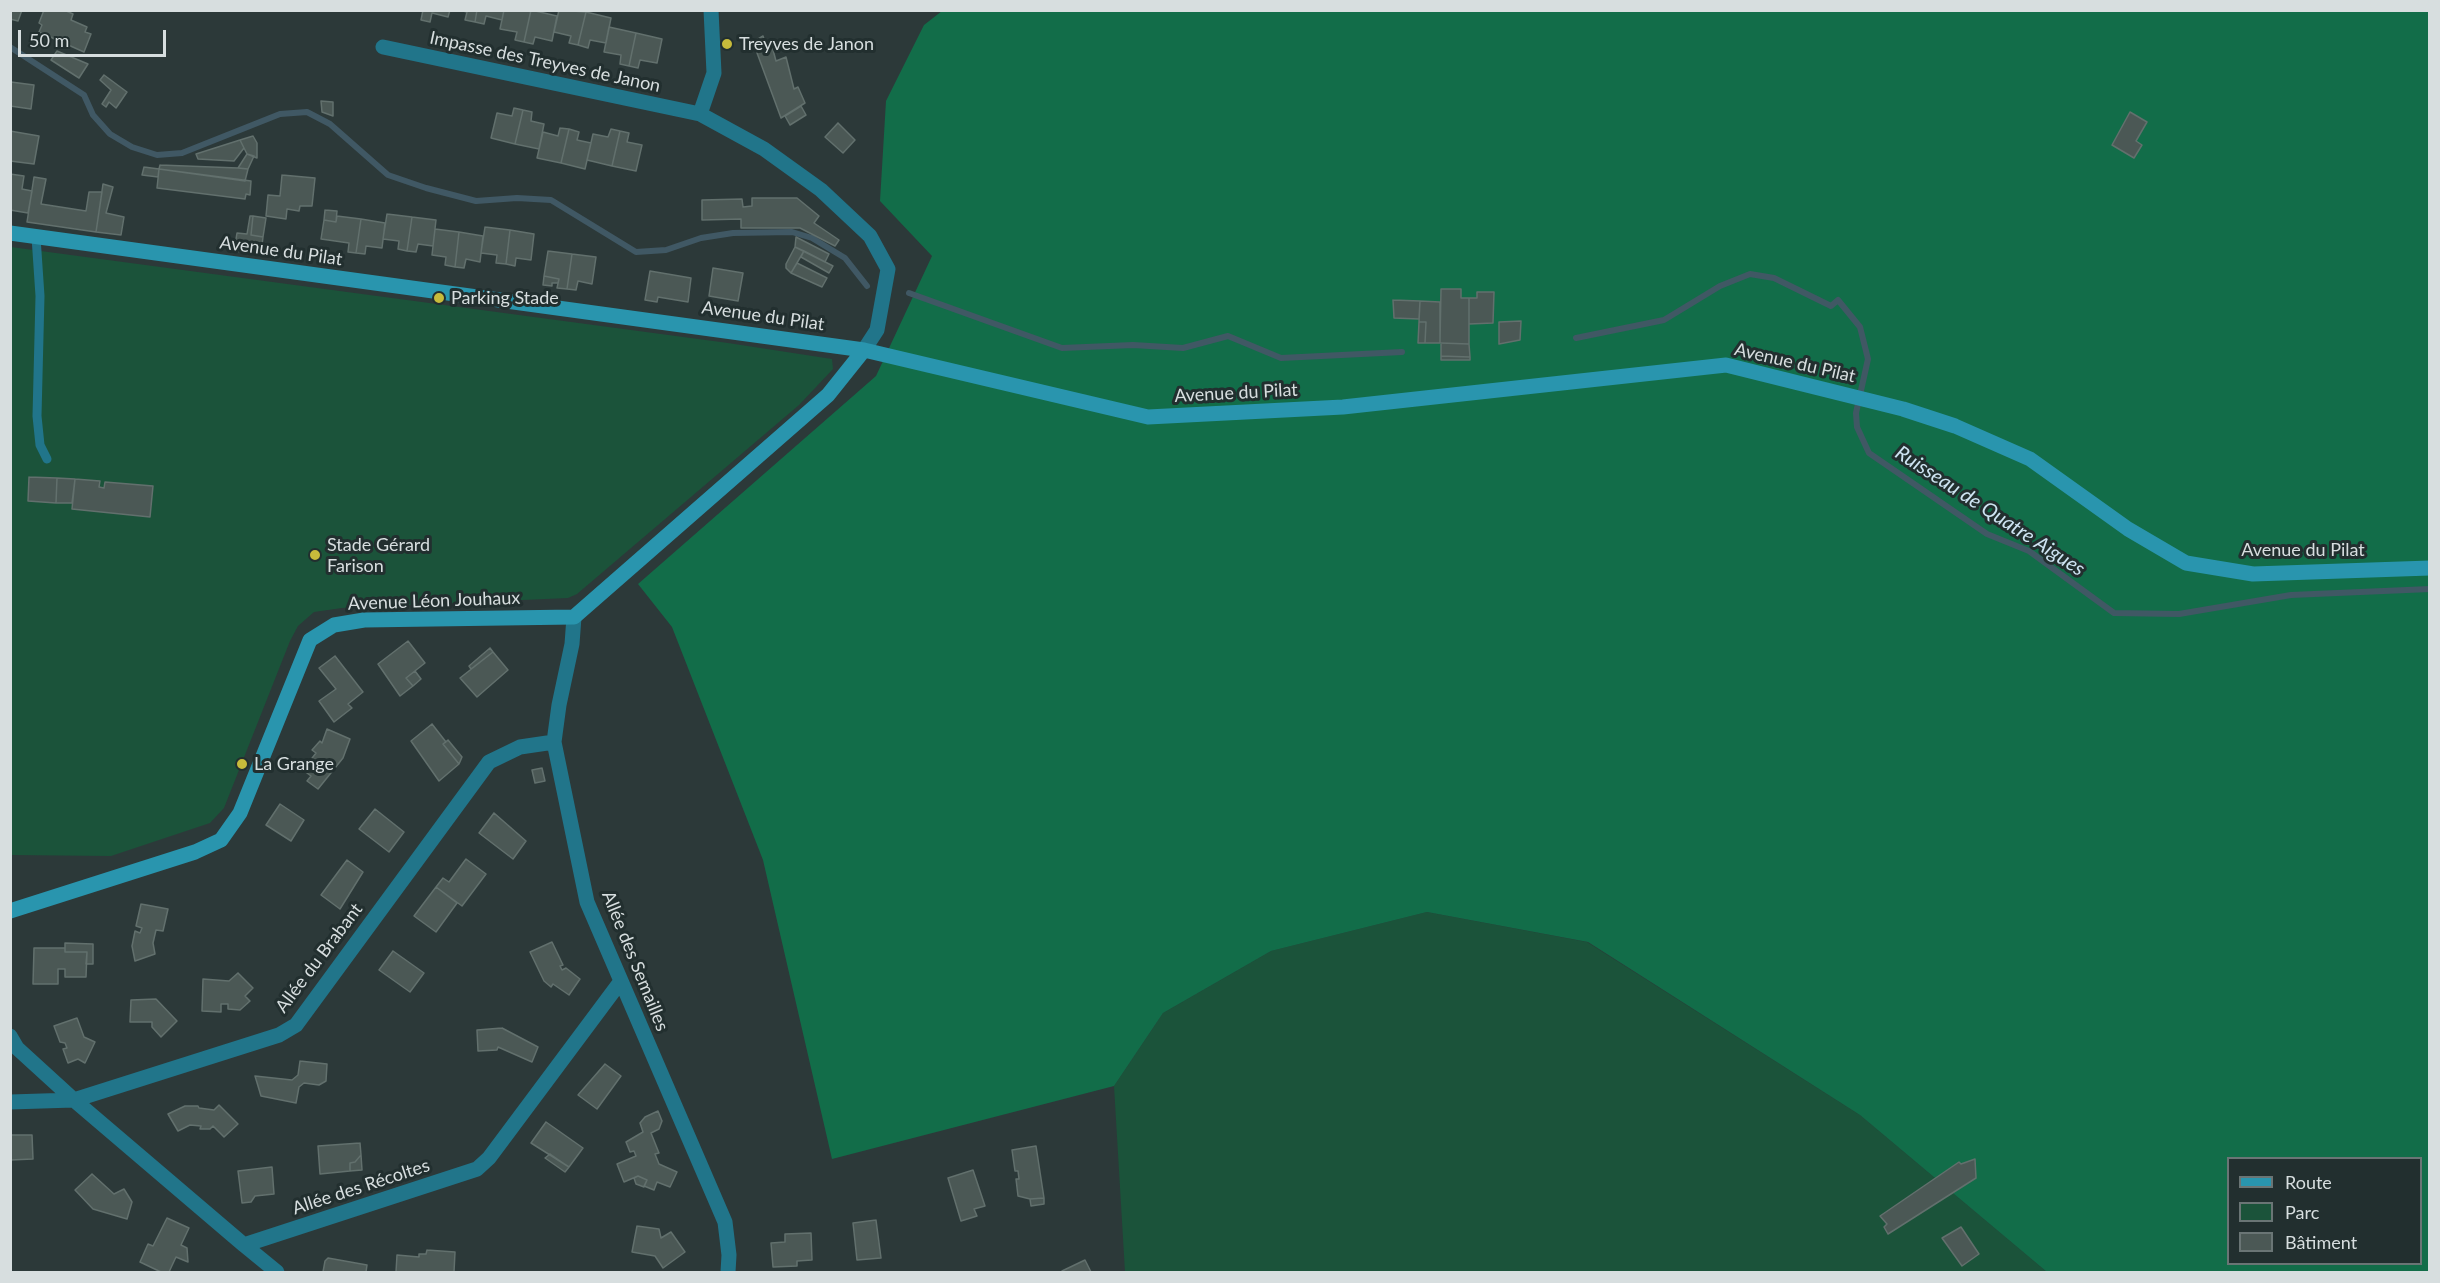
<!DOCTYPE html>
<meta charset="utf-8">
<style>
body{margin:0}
#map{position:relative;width:2440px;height:1283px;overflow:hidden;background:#2c3939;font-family:Lato,sans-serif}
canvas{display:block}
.frame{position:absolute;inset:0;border:12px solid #d7dedf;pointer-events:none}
.legend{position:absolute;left:2227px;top:1157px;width:195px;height:108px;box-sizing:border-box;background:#222f2f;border:2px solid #6a7575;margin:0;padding:8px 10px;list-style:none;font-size:18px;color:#d7dedf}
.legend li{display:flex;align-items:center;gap:12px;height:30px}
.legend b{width:30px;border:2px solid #6a7575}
.scale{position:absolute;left:18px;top:30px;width:148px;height:27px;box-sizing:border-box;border:3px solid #d7dedf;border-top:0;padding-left:8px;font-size:18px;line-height:21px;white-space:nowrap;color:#d7dedf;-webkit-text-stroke:4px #222f2f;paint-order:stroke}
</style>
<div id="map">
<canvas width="2440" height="1283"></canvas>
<div class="frame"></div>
<ul class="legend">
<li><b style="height:8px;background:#2995ae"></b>Route</li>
<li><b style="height:16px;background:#1b533a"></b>Parc</li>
<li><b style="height:16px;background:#4b5855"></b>Bâtiment</li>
</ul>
<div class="scale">50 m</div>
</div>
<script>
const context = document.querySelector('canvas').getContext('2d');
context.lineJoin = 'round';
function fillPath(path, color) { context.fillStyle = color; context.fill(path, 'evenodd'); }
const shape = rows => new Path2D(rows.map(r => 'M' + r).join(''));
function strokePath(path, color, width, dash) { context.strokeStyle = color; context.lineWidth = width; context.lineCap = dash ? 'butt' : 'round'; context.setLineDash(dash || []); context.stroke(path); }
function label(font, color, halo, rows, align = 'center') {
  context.font = font + ' Lato,sans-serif'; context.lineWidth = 6; context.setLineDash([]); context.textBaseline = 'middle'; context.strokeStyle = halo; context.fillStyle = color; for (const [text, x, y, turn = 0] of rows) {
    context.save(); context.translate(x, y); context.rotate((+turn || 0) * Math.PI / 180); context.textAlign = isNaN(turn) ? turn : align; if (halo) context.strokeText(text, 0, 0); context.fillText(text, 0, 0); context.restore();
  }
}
const green = shape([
 [11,247,728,343,832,359,833,369,799,405,577,594,568,598,342,608,314,612,298,626,290,641,224,808,210,823,111,856,11,855],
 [1427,912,1587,942,1860,1115,2047,1272,1125,1272,1114,1086,1163,1013,1271,951]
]);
const forest = shape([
 [942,11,2429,11,2429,1272,2047,1272,1860,1115,1588,942,1427,912,1271,951,1163,1013,1114,1086,832,1159,763,860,672,627,638,584,876,376,932,256,880,201,886,101,924,25],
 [2228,1158,2420,1158,2420,1264,2228,1264]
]);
const stream = shape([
 [10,47,84,95,93,115,110,134,132,147,157,155,182,153,280,114,307,112,330,124,388,175,426,188,476,201,517,198,551,200,636,252,666,250,701,238,733,233,792,232,812,238,845,258,867,286],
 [909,293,1062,348,1133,345,1183,348,1228,336,1281,358,1402,352],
 [1576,338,1664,320,1720,286,1750,274,1774,278,1831,306,1838,300,1860,327,1868,359,1856,413,1857,427,1869,453,1987,534,2029,551,2114,613,2179,614,2291,595,2430,589]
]);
const building = shape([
 [10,10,22,10,18,21,10,19,10,10],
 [44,10,64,10,73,14,71,20,87,27,85,32,91,34,84,52,39,32,42,25,39,23,44,10],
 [423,10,450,10,448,17,432,13,430,22,421,20,423,10],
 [459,10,477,10,475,22,465,20,467,12,459,10],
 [477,10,504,10,502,20,486,16,484,24,475,22,477,10],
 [504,10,531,10,524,42,515,40,517,32,500,29,504,10],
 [531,10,557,16,552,41,535,37,533,44,524,42,531,10],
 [559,10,586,12,578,45,569,43,571,36,554,32,559,10],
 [586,12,611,18,606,43,590,40,588,48,578,45,586,12],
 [609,27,636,33,629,66,620,64,621,55,604,52,609,27],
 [636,33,662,39,657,63,640,60,638,68,629,66,636,33],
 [763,36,767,49,772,46,776,61,786,57,794,89,798,87,805,103,781,118,753,42,763,36],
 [57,51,88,64,79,78,51,60,57,51],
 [104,75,127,92,116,108,109,102,106,107,102,104,111,90,100,80,104,75],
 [11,82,34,85,31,109,10,106,11,82],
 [321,101,333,102,333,116,322,112,321,101],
 [801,106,806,115,790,125,785,116,801,106],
 [514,108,523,110,515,144,491,138,497,113,512,116,514,108],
 [523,110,532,112,531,121,544,124,539,149,515,144,523,110],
 [2130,112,2147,122,2136,141,2142,145,2134,158,2112,145,2130,112],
 [838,123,855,140,843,153,825,137,838,123],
 [560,128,569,129,561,163,537,158,543,132,558,136,560,128],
 [569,129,579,132,577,140,591,143,585,169,561,163,569,129],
 [611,129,620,131,612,166,587,160,593,134,608,137,611,129],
 [10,131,39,136,34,164,10,161,10,131],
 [620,131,629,133,627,142,642,145,636,171,612,166,620,131],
 [253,136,257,143,257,158,247,154,240,140,253,136],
 [240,140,244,148,234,161,198,159,196,154,240,140],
 [247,154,254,156,248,169,238,168,247,154],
 [160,165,238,168,248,169,245,181,159,169,160,165],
 [144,167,159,169,158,177,142,175,144,167],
 [159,169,251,181,250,195,246,194,245,199,157,188,159,169],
 [10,174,24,176,22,189,32,191,28,213,10,210,10,174],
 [282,175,315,178,312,206,300,206,299,211,287,209,286,219,266,216,268,195,280,196,282,175],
 [34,177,46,179,41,204,86,211,89,192,102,192,96,232,27,222,34,177],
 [103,184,113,187,106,213,124,217,121,235,96,232,103,184],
 [752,198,797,198,819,216,814,223,839,240,835,246,800,228,741,228,741,219,702,220,702,200,742,199,743,207,752,206,752,198],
 [325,210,337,211,336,222,324,220,325,210],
 [387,214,412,217,407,251,398,249,399,241,383,239,387,214],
 [250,216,253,216,251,235,263,237,261,254,234,251,237,233,247,234,250,216],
 [253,216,266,218,263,237,251,235,253,216],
 [337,216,361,219,356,253,348,252,349,243,321,239,324,220,336,222,337,216],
 [412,217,436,220,433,246,418,244,416,252,407,251,412,217],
 [361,219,385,223,382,248,366,246,365,254,356,253,361,219],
 [485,227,510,230,506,264,496,263,497,255,481,253,485,227],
 [435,229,459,232,455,267,445,265,446,257,432,255,435,229],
 [510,230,534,234,531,260,516,258,515,266,506,264,510,230],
 [459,232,483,236,480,262,466,259,464,268,455,267,459,232],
 [796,237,829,254,825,262,795,247,796,237],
 [795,247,804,251,791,273,786,268,786,264,795,247],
 [548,251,572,254,567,289,557,288,559,279,544,276,548,251],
 [804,251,833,266,829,273,801,257,804,251],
 [572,254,596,257,592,284,578,281,576,290,567,289,572,254],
 [797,263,827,278,822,287,791,273,797,263],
 [713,268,743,273,738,301,709,296,713,268],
 [650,271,691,278,688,302,658,297,657,302,645,300,650,271],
 [544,276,559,279,558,283,552,283,552,286,543,285,544,276],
 [1441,289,1461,289,1461,298,1469,298,1469,344,1440,343,1441,289],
 [1477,292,1494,292,1493,323,1469,324,1469,298,1477,298,1477,292],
 [1393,300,1420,301,1419,319,1394,318,1393,300],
 [1420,301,1440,302,1440,343,1425,343,1426,322,1419,322,1420,301],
 [1521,321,1520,340,1499,344,1499,322,1521,321],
 [1419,322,1426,322,1425,343,1418,343,1419,322],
 [1441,343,1469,344,1470,357,1441,356,1441,343],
 [1441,356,1470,357,1470,360,1441,360,1441,356],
 [29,477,57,478,56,503,28,501,29,477],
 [57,478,75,479,72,503,56,503,57,478],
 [75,479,100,481,99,487,104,488,105,482,153,486,150,517,72,509,75,479],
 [408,641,425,663,406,678,413,686,400,696,378,664,408,641],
 [490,648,493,652,471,669,469,666,490,648],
 [493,652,508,670,477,697,460,678,493,652],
 [335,656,363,692,348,704,352,708,334,722,319,701,336,689,319,668,335,656],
 [415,671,421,679,413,686,406,678,415,671],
 [432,724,446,742,443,744,459,764,439,781,411,741,432,724],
 [327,729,350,739,343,758,318,789,307,781,311,776,303,770,316,753,312,750,320,741,322,743,327,729],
 [448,740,462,757,459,764,443,744,448,740],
 [542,768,545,781,535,783,532,770,542,768],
 [280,804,304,820,291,841,266,825,280,804],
 [375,809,404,832,389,852,359,829,375,809],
 [494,813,526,841,513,859,479,833,494,813],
 [466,859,486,874,462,906,436,887,443,878,449,882,466,859],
 [347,860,363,872,340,909,321,895,347,860],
 [436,887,457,903,436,932,414,916,436,887],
 [141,904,168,909,163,931,156,930,153,943,155,954,135,961,132,946,135,931,140,933,142,928,136,926,141,904],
 [552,942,563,965,560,966,562,970,566,968,580,979,569,995,553,984,551,987,544,981,530,952,552,942],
 [65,943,93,944,93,964,86,964,87,952,65,952,65,943],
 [34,948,65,948,65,952,87,952,86,977,65,977,65,969,58,969,58,984,33,984,34,948],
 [393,951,424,973,410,992,379,970,393,951],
 [238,973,253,988,245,996,250,1001,240,1010,228,1009,228,1004,221,1004,221,1012,202,1011,203,979,229,981,238,973],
 [156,999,177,1021,161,1037,152,1027,152,1022,130,1022,131,1000,156,999],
 [77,1018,84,1037,95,1042,85,1063,78,1059,68,1063,63,1049,67,1048,65,1043,60,1042,54,1026,77,1018],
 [502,1028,538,1047,532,1062,498,1047,497,1050,478,1051,477,1030,502,1028],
 [300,1061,327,1064,326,1081,319,1085,304,1083,299,1087,296,1103,261,1096,255,1076,292,1080,298,1075,300,1061],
 [605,1064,621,1076,597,1109,578,1095,605,1064],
 [219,1105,238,1124,224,1137,213,1126,210,1129,200,1129,201,1126,190,1125,178,1131,168,1114,185,1106,198,1106,199,1108,214,1110,219,1105],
 [658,1111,662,1121,659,1129,651,1133,659,1153,655,1154,659,1164,677,1172,670,1187,657,1182,654,1190,644,1186,647,1180,638,1176,624,1182,617,1164,636,1156,634,1151,630,1152,626,1142,643,1132,640,1123,645,1117,658,1111],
 [546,1122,583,1148,569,1167,531,1143,546,1122],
 [10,1135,32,1135,33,1159,10,1160,10,1135],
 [360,1143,361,1155,355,1162,350,1163,350,1171,320,1174,318,1146,360,1143],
 [1036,1146,1044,1198,1030,1199,1018,1196,1016,1179,1019,1179,1018,1171,1015,1171,1012,1150,1036,1146],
 [550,1154,569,1167,565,1172,545,1158,550,1154],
 [361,1155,362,1170,350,1171,350,1163,355,1162,361,1155],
 [1975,1159,1976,1178,1888,1234,1884,1227,1887,1224,1880,1216,1959,1162,1961,1164,1975,1159],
 [272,1167,274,1194,255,1196,251,1202,242,1203,238,1171,272,1167],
 [973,1170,985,1206,974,1209,977,1216,961,1221,948,1178,973,1170],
 [92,1174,114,1194,124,1189,132,1202,127,1219,93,1209,75,1190,92,1174],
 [638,1176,647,1180,644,1187,636,1184,634,1178,638,1176],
 [1044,1198,1044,1204,1031,1206,1030,1199,1044,1198],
 [167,1218,189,1228,181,1245,187,1248,188,1262,176,1257,169,1272,161,1272,140,1262,148,1244,153,1246,167,1218],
 [876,1220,881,1258,857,1260,853,1223,876,1220],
 [637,1226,659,1229,661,1238,671,1232,685,1252,663,1268,655,1256,632,1252,637,1226],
 [1961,1227,1979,1254,1962,1266,1942,1238,1961,1227],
 [811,1233,812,1260,797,1261,797,1266,773,1267,771,1243,785,1242,785,1234,811,1233],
 [427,1250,455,1252,454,1272,396,1272,397,1255,419,1257,419,1254,426,1254,427,1250],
 [328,1258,367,1265,366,1272,323,1272,325,1261,328,1258],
 [1085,1260,1091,1272,1062,1272,1062,1271,1085,1260]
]);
const lane = shape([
 [36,237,40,296,37,416,40,445,47,459]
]);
const street = shape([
 [711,10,714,73,700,114,764,149,821,190,870,236,888,269,877,330,864,350],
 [383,47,700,114],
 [574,617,572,644,559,705,554,742,587,902,725,1222,729,1255,728,1272],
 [10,1036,17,1048,74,1100,244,1245,477,1169,489,1158,621,981],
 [10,1102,74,1100,279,1035,296,1025,489,762,520,747,554,742],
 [244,1245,277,1272]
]);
const secondary = shape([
 [10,233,864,350,1148,417,1343,407,1726,365,1903,409,1955,426,2030,459,2128,529,2186,563,2253,574,2430,568],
 [10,911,195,852,221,840,240,813,310,640,334,625,364,620,574,617,828,395,864,350]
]);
const markers = [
 [727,44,6,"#c7bb3b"],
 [439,298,6,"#c7bb3b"],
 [315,555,6,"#c7bb3b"],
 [242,764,6,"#c7bb3b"]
];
const poiNames = [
 ["Treyves de Janon",739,44],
 ["Parking Stade",451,298],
 ["Stade Gérard",327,545],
 ["Farison",327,566],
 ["La Grange",254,764]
];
const streetNames = [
 ["Impasse des Treyves de Janon",545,62,12],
 ["Avenue du Pilat",281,251,8],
 ["Avenue du Pilat",763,316,8],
 ["Avenue du Pilat",1795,363,13],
 ["Avenue du Pilat",1236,393,-3],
 ["Avenue du Pilat",2303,550],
 ["Avenue Léon Jouhaux",434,601,-2],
 ["Allée du Brabant",319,958,-53],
 ["Allée des Semailles",635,961,68],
 ["Allée des Récoltes",361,1187,-18]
];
const waterNames = [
 ["Ruisseau de Quatre Aigues",1990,511,33]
];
fillPath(green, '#1b533a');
fillPath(forest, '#126d49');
strokePath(stream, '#405864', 6);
fillPath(building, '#4b5855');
strokePath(building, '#62706d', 1.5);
strokePath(lane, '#21758a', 9);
strokePath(street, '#21758a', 15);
strokePath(secondary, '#2995ae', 15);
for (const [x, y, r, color] of markers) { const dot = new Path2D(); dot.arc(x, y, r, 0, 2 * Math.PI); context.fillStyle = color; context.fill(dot); strokePath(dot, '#222f2f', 2); }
label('18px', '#d7dedf', '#222f2f', poiNames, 'left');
label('18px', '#d7dedf', '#222f2f', streetNames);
label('italic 20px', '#cee4f2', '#222f2f', waterNames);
</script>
